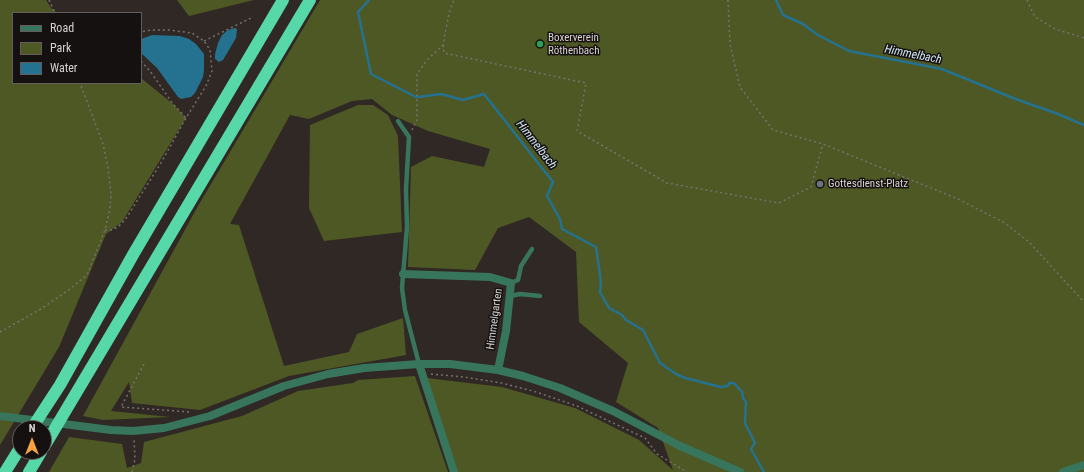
<!DOCTYPE html>
<meta charset="utf-8">
<style>
body{margin:0}
#map{position:relative;width:1084px;height:472px;overflow:hidden;background:#302824;font-family:"Roboto Condensed",sans-serif}
canvas{display:block}
.legend{position:absolute;left:12px;top:12px;width:130px;height:72px;box-sizing:border-box;background:#151110;border:1px solid #635e5d;margin:0;padding:5px 7px;list-style:none;font-size:12px;color:#d7d2d0}
.legend li{display:flex;align-items:center;gap:8px;height:20px}
.legend b{width:20px;border:1px solid #635e5d}
.north{position:absolute;left:12px;top:420px;width:40px;height:40px;box-sizing:border-box;background:#151110;border:1px solid #635e5d;border-radius:50%;rotate:0deg;font-size:11px;font-weight:700;line-height:16px;text-align:center;color:#d7d2d0}
.north::after{content:'';display:block;margin:auto;width:14px;height:18px;background:#f5a345;clip-path:polygon(50% 0,100% 100%,50% 72%,0 100%)}
</style>
<div id="map">
<canvas width="1084" height="472"></canvas>
<ul class="legend">
<li><b style="height:5px;background:#38755d"></b>Road</li>
<li><b style="height:11px;background:#4e5824"></b>Park</li>
<li><b style="height:11px;background:#24728f"></b>Water</li>
</ul>
<div class="north">N</div>
</div>
<script>
const context = document.querySelector('canvas').getContext('2d');
context.lineJoin = 'round';
function fillPath(path, color) { context.fillStyle = color; context.fill(path, 'evenodd'); }
const shape = rows => new Path2D(rows.map(r => 'M' + r).join(''));
function strokePath(path, color, width, dash) { context.strokeStyle = color; context.lineWidth = width; context.lineCap = dash ? 'butt' : 'round'; context.setLineDash(dash || []); context.stroke(path); }
function label(font, color, halo, rows, align = 'center') {
  context.font = font + ' "Roboto Condensed",sans-serif'; context.lineWidth = 3; context.setLineDash([]); context.textBaseline = 'middle'; context.strokeStyle = halo; context.fillStyle = color; for (const [text, x, y, turn = 0] of rows) {
    context.save(); context.translate(x, y); context.rotate((+turn || 0) * Math.PI / 180); context.textAlign = isNaN(turn) ? turn : align; if (halo) context.strokeText(text, 0, 0); context.fillText(text, 0, 0); context.restore();
  }
}
const green = shape([
 [0,0,46,0,51,8,57,13,13,13,13,83,141,83,141,78,173,104,186,118,122,222,106,234,59,347,0,445],
 [177,0,254,0,189,16],
 [320,0,1084,0,1084,472,457,472,427,378,502,387,575,408,639,440,673,470,658,428,616,402,628,363,579,322,576,252,529,217,498,228,475,270,408,267,411,167,432,156,484,167,490,149,428,131,392,115,372,99,352,101,309,119,290,115,230,224,239,225,284,366,349,352,357,334,403,318,406,355,289,376,200,410,132,403,129,382,111,411,170,417,103,420,83,416,198,206],
 [358,105,373,105,388,115,398,136,402,232,324,241,309,208,310,125],
 [415,376,448,472,49,472,69,437,122,444,127,468,141,463,144,442,242,416,298,391,353,383,358,380]
]);
const water = shape([
 [235,28,237,29,236,38,223,60,219,62,215,59,215,54,218,43,222,35,228,30],
 [152,35,180,36,189,39,196,44,204,54,204,70,203,77,195,93,191,97,181,99,178,97,157,68,141,53,141,39]
]);
const stream = shape([
 [369,0,358,12,371,74,416,97],
 [776,0,783,15,803,24,818,35,849,51,942,69,1013,98,1058,114,1084,125],
 [418,97,441,94,463,100,484,94,553,182,547,196,560,219,562,229,596,247,601,282,600,292,609,308,622,315,626,320,643,330,660,363,676,374,685,378,721,387,728,386,729,383,734,383,742,392,743,398,746,402,745,423,755,443,751,449,764,472]
]);
const path = shape([
 [49,0,55,13],
 [728,0,730,44,740,87,773,130,823,144,958,199,1005,223,1029,242,1084,302],
 [1027,0,1035,17,1055,29,1084,38],
 [204,41,251,18],
 [443,45,444,53,586,83,577,131,667,183,779,203,811,187,823,144],
 [141,61,150,71,173,104,186,118],
 [412,130,417,120,417,74,427,60,443,45,449,13,454,0],
 [105,230,112,230,119,226,125,220,161,163,186,118,206,86,212,71,210,50,204,41,192,33,169,30,151,30,141,32],
 [0,332,41,309,70,289,87,275,105,230,110,209,111,193,108,168,103,144,80,83],
 [144,364,121,407,190,412],
 [431,374,464,377,501,383,533,391,577,406,645,438,657,454,687,472],
 [132,472,135,459,134,439]
]);
const service = shape([
 [398,121,409,137,406,189,407,227,402,288,405,310,419,364],
 [511,283,518,280,521,266,532,249],
 [510,296,520,294,540,296]
]);
const minor = shape([
 [403,274,490,277,511,283,506,331,498,370],
 [419,364,454,472]
]);
const tertiary = shape([
 [0,416,111,430,133,431,164,428,210,416,284,386,328,374,364,368,419,364,450,364,498,370,523,376,560,388,613,411,680,446,740,472],
 [1063,472,1084,465]
]);
const motorway = shape([
 [32,428,60,385,134,253,283,0],
 [44,447,310,0],
 [5,472,20,448],
 [29,472,41,452]
]);
const markers = [
 [540,44,4,"#2e9e5b"],
 [820,184,4,"#6b7280"]
];
const poiNames = [
 ["Boxerverein",548,38],
 ["Röthenbach",548,51],
 ["Gottesdienst-Platz",828,184]
];
const streetNames = [
 ["Himmelgarten",495,319,-82]
];
const waterNames = [
 ["Himmelbach",913,55,11],
 ["Himmelbach",536,145,52]
];
fillPath(green, '#4e5824');
fillPath(water, '#24728f');
strokePath(stream, '#24728f', 2.5);
strokePath(path, '#78716e', 1.5, [2, 3]);
strokePath(service, '#38755d', 4.5);
strokePath(minor, '#38755d', 8);
strokePath(tertiary, '#38755d', 8);
strokePath(motorway, '#57d8a8', 12);
for (const [x, y, r, color] of markers) { const dot = new Path2D(); dot.arc(x, y, r, 0, 2 * Math.PI); context.fillStyle = color; context.fill(dot); strokePath(dot, '#151110', 1.5); }
label('11px', '#d7d2d0', '#151110', poiNames, 'left');
label('11px', '#d7d2d0', '#151110', streetNames);
label('italic 12px', '#d0e6f1', '#151110', waterNames);
</script>
